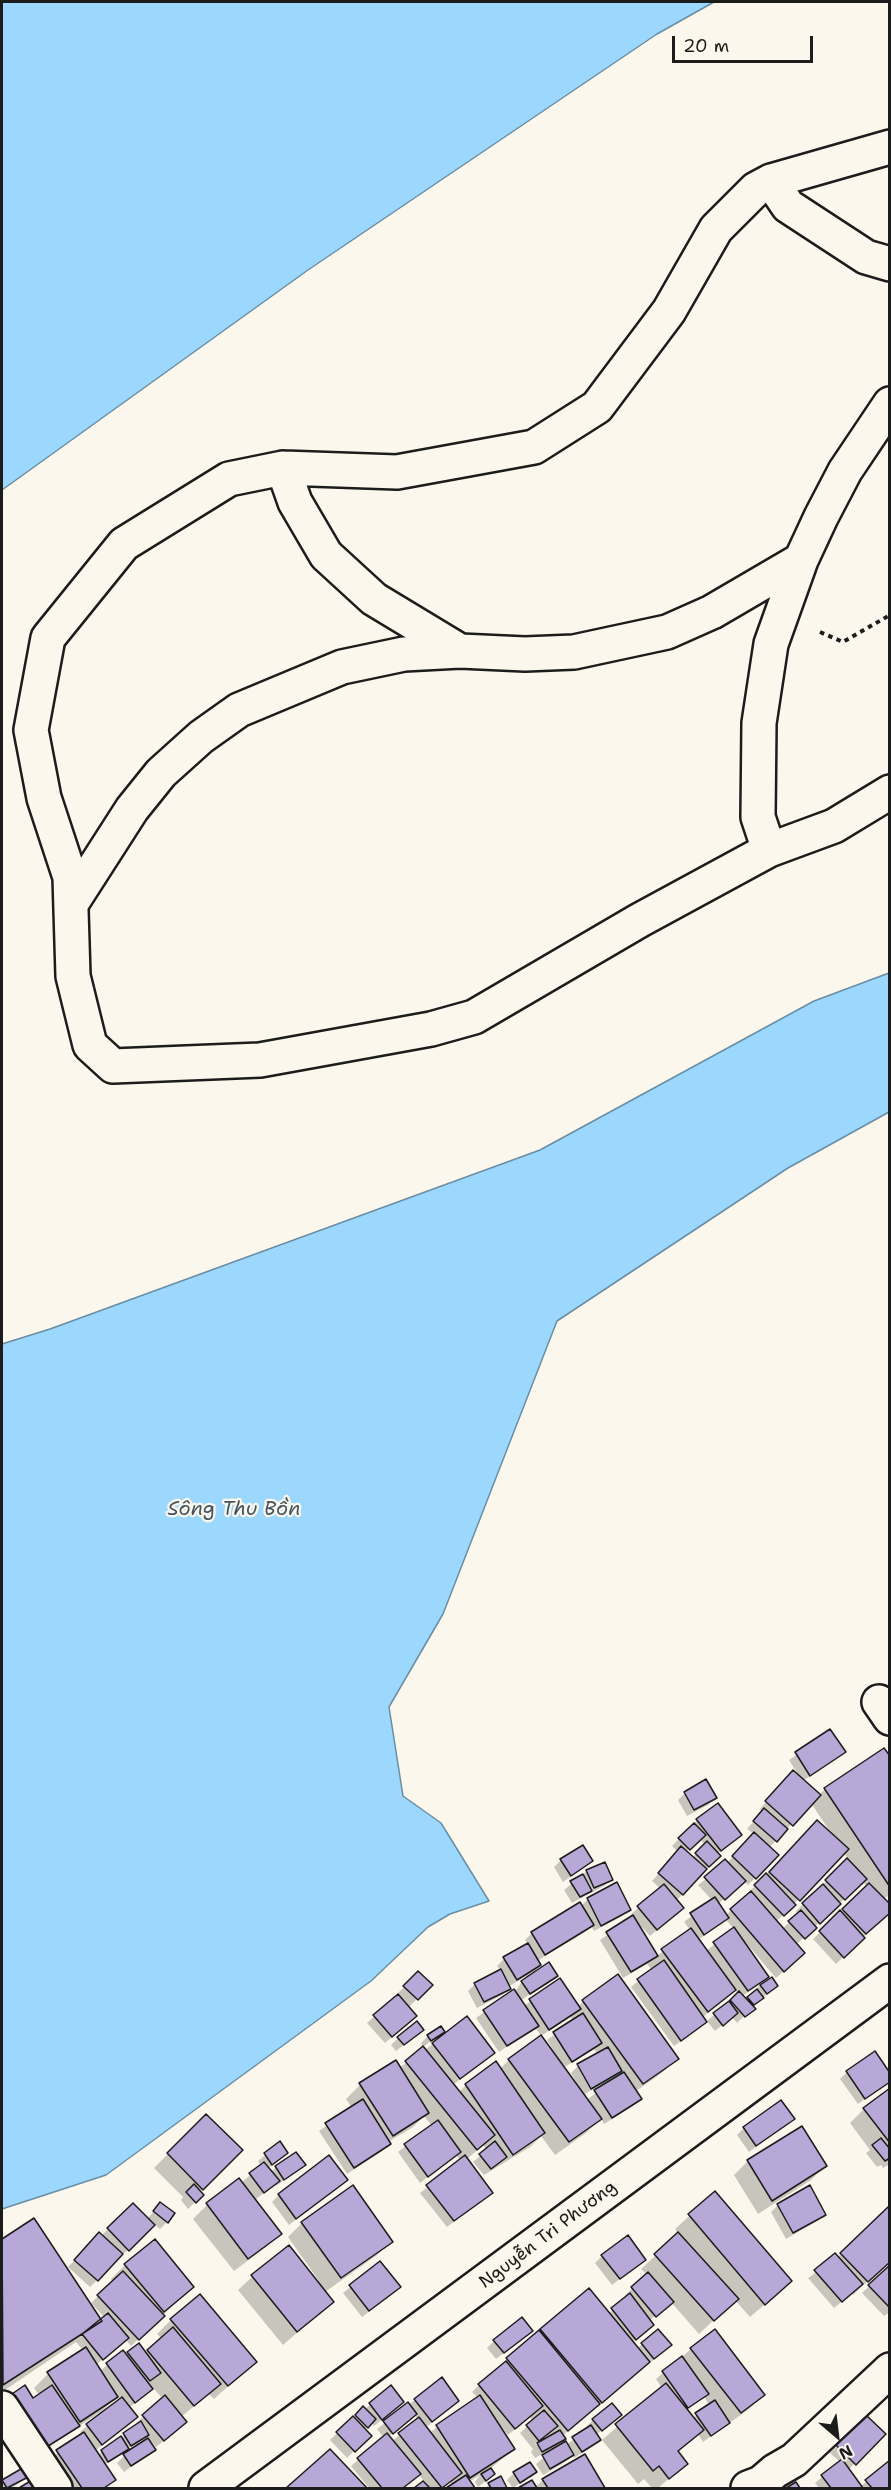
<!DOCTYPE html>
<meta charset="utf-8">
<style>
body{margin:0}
#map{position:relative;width:891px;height:2490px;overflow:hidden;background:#fbf7ec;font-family:"Shantell Sans",sans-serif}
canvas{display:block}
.frame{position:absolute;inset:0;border:3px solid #1c1c1c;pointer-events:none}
.north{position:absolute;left:807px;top:2406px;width:60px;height:60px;-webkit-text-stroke:4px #fbf7ec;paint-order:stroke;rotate:152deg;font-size:16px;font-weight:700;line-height:24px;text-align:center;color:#1c1c1c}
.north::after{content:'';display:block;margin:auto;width:21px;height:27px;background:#1c1c1c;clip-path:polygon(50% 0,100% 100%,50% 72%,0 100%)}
.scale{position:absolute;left:672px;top:36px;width:141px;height:27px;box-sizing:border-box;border:3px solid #1c1c1c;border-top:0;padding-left:8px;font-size:18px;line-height:21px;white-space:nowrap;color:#1c1c1c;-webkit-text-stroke:4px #fbf7ec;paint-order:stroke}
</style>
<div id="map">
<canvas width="891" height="2490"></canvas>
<div class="frame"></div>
<div class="north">N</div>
<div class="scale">20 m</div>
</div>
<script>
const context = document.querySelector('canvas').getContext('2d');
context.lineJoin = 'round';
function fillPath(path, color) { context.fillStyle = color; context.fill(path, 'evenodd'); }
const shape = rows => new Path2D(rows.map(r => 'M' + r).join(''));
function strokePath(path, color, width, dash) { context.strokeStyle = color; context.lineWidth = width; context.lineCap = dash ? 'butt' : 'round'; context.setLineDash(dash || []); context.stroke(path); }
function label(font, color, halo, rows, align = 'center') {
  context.font = font + ' "Shantell Sans",sans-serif'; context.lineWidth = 4.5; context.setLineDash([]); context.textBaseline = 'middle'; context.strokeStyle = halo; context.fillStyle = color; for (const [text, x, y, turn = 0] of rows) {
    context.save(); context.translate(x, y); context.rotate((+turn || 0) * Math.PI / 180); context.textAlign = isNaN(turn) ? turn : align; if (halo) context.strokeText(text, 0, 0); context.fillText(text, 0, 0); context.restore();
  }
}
const water = shape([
 [2,2,714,2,657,34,308,270,2,490,2,2],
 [889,973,889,1112,788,1168,557,1321,443,1614,389,1707,403,1796,441,1823,489,1901,450,1914,428,1927,371,1981,106,2175,2,2209,2,1344,50,1329,540,1150,814,1001,889,973]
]);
const shadow = shape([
 [830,1731,844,1752,803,1781,819,1795,825,1789,890,1758,890,1895,883,1899,890,1911,836,1964,813,1939,867,1888,863,1881,796,1945,796,1960,776,1978,746,1943,744,1944,769,1980,776,1985,737,2023,732,2017,715,2031,707,2021,738,1994,735,1989,702,2018,705,2022,698,2029,674,2046,631,1987,652,1970,647,1964,623,1978,600,1940,633,1917,631,1914,661,1889,652,1881,678,1852,672,1846,697,1820,733,1842,717,1854,719,1856,676,1901,675,1915,650,1936,638,1923,637,1924,657,1956,690,1930,684,1922,712,1900,698,1885,727,1863,754,1834,747,1829,762,1812,760,1809,786,1779,799,1776,789,1760],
 [811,1803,831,1833,803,1836,748,1893,750,1894,726,1915,718,1904,744,1881,748,1885,755,1878,769,1848],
 [700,1839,705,1845,692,1858,686,1852],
 [844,1853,848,1859,796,1911,798,1914,782,1929,776,1922],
 [726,1920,734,1929,706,1951,698,1940],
 [762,1983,746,2000,742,1996],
 [705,1781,715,1798,708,1805,687,1816,678,1800,685,1793],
 [561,1860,592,1861,563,1882,554,1867],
 [587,1871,611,1879,604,1886,572,1903,564,1890],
 [588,1899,629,1909,622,1916,594,1931,591,1926,585,1932,537,1961,540,1965,531,1976,556,1976,520,2001,524,2006,560,1980,578,2007,583,2001,677,2058,663,2072,635,2092,640,2099,633,2106,604,2124,601,2118,586,2133,555,2155,541,2136,530,2147,484,2175,473,2162,487,2150,483,2145,466,2160,491,2193,447,2227,420,2193,461,2161,456,2155,420,2183,398,2152,432,2126,424,2116,413,2127,388,2142,382,2151,347,2174,319,2131,352,2108,346,2099,360,2085,395,2062,399,2068,433,2044,486,2059,453,2085,459,2092,466,2085,500,2069,509,2060,553,2050,547,2040,574,2021,570,2017,541,2036,535,2027,499,2052,476,2018,516,1990,526,1976,508,1987,502,1995,477,2008,468,1991,475,1984,501,1971,497,1966,504,1959,528,1944,525,1940,532,1933,581,1906],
 [594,2049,598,2055,578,2066,571,2073,578,2085,576,2086,563,2068],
 [602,2084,604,2086,587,2100,583,2095],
 [418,1973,431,1985,408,2008,408,2023,385,2043,367,2023,399,1995,397,1994],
 [422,2030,396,2051,391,2045,398,2038],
 [443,2032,423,2047,421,2043,428,2036],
 [847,2072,890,2081,858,2104,840,2079],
 [890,2090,890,2164,883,2168,881,2165,877,2167,866,2153,870,2150,850,2123,864,2109],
 [206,2116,241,2150,199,2192,202,2195,188,2209,181,2200,183,2197,154,2168],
 [793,2119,749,2152,737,2135,744,2128],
 [279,2144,279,2160,268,2168,271,2172,276,2167,304,2165,276,2186,275,2184,255,2200,280,2233,266,2247,234,2271,193,2219,207,2205,241,2183,261,2166,258,2161],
 [748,2161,825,2166,811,2180,758,2214,734,2175],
 [346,2180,289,2225,272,2202,279,2195],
 [715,2193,776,2295,750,2317,735,2300,699,2334,671,2302,649,2321,646,2332,632,2342,637,2349,642,2344,663,2352,562,2436,564,2438,553,2449,566,2445,588,2429,586,2427,593,2420,620,2415,596,2435,599,2440,592,2447,574,2458,573,2455,565,2462,543,2475,536,2464,552,2451,551,2449,535,2458,531,2452,533,2449,520,2433,533,2421,530,2417,508,2435,502,2428,500,2429,513,2449,490,2469,493,2474,486,2481,478,2487,475,2482,480,2475,469,2482,474,2488,449,2488,453,2486,450,2482,441,2488,417,2488,424,2482,419,2474,403,2488,369,2488,351,2466,384,2438,377,2429,415,2400,450,2408,425,2428,429,2433,478,2398,472,2392,479,2385,507,2359,588,2290,608,2314,627,2298,625,2295,647,2275,641,2269,679,2234,675,2229],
 [415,2415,418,2420,392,2441,388,2437],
 [546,2435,548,2439,536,2445,535,2444],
 [133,2205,147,2219,154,2211,167,2222,160,2229,154,2224,90,2287,68,2267,93,2241,101,2236],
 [778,2205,824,2214,817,2221,786,2239,771,2212],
 [888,2210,890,2260,853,2295,852,2293,834,2308,808,2278,837,2258],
 [33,2220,101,2322,105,2318,91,2303,113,2282,111,2279,125,2265,192,2287,131,2346,125,2339,96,2365,100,2371,123,2352,126,2356,128,2353,145,2353,162,2339,157,2334,171,2320,255,2362,214,2399,209,2394,181,2417,178,2429,156,2447,146,2435,104,2465,114,2480,105,2488,70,2488,50,2459,83,2435,80,2432,100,2415,99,2413,37,2454,33,2400,39,2395,34,2388,48,2374,83,2350,76,2342,2,2392,2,2240],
 [153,2388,163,2399,136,2423,138,2425,98,2455,95,2451,136,2417,129,2408],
 [118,2396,121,2400,103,2414,101,2412],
 [302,2223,391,2241,377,2255,325,2292,332,2302,283,2345,238,2290,252,2277,319,2281,288,2237],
 [602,2256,644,2260,612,2285,595,2263],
 [380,2263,392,2294,362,2317,343,2293],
 [890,2267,890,2312,884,2316,862,2293],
 [524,2338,496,2359,487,2348,494,2341],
 [691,2349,763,2395,749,2409,703,2442,698,2434,677,2453,686,2464,658,2488,652,2488,644,2479,638,2484,602,2440,662,2388,656,2379],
 [704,2397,710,2406,692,2419,686,2411],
 [390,2387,395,2409,374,2426,371,2422,364,2430,369,2436,347,2458,330,2440,363,2408,364,2410],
 [866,2417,884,2434,848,2470,860,2487,890,2462,890,2488,819,2488,815,2483,840,2462,830,2453],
 [154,2449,124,2472,117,2463,124,2456],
 [330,2451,365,2488,288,2488],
 [584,2456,604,2488,521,2488,532,2482,535,2487,543,2480],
 [535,2472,513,2488,507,2480,514,2473],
 [30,2475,12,2488,2,2488,3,2481],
 [501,2478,505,2488,485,2488,489,2485]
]);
const building = shape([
 [830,1729,846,1752,810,1776,795,1752,830,1729],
 [884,1748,890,1756,890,1887,824,1788,884,1748],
 [793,1770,821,1795,793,1826,765,1801,793,1770],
 [706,1779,717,1798,694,1810,684,1792,706,1779],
 [718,1803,742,1835,721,1851,696,1819,718,1803],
 [764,1808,788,1829,777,1842,753,1821,764,1808],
 [817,1820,849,1849,800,1901,769,1872,817,1820],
 [694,1823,706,1835,690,1850,678,1838,694,1823],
 [754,1832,779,1855,756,1879,732,1856,754,1832],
 [707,1841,721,1856,709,1867,695,1853,707,1841],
 [583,1845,593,1861,571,1876,560,1859,583,1845],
 [681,1846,707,1869,683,1895,658,1873,681,1846],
 [847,1858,867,1879,845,1900,825,1880,847,1858],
 [725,1859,746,1881,725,1900,704,1877,725,1859],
 [605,1862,613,1880,594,1888,586,1870,605,1862],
 [766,1873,796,1905,784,1916,754,1885,766,1873],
 [583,1874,592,1891,580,1897,570,1881,583,1874],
 [617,1882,631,1910,601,1926,587,1898,617,1882],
 [869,1883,890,1904,890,1913,866,1934,842,1909,869,1883],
 [664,1884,684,1908,657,1930,637,1906,664,1884],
 [823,1884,841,1904,820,1924,802,1903,823,1884],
 [751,1891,805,1953,784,1972,730,1909,751,1891],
 [715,1897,729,1918,704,1935,690,1913,715,1897],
 [580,1902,594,1925,545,1955,531,1932,580,1902],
 [801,1910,817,1928,805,1939,788,1921,801,1910],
 [840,1910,865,1938,844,1958,819,1931,840,1910],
 [633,1915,658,1956,631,1972,606,1932,633,1915],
 [734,1927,769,1977,748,1991,713,1942,734,1927],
 [691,1928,736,1990,708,2012,661,1949,691,1928],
 [528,1943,541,1965,517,1980,503,1957,528,1943],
 [664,1960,707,2022,681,2041,637,1979,664,1960],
 [549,1962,558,1976,530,1994,521,1981,549,1962],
 [501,1969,511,1989,484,2002,474,1983,501,1969],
 [418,1971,433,1985,418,2000,403,1986,418,1971],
 [618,1974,679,2059,643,2084,582,2000,618,1974],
 [772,1977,778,1986,767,1994,760,1985,772,1977],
 [560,1978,581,2009,549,2030,529,1999,560,1978],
 [514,1989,539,2026,507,2046,483,2010,514,1989],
 [757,1989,764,1998,754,2005,747,1997,757,1989],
 [739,1991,756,2009,745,2017,730,2000,739,1991],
 [398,1994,417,2016,392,2037,373,2015,398,1994],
 [729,2001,738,2013,723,2026,713,2013,729,2001],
 [583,2013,602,2043,572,2062,553,2032,583,2013],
 [467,2016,495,2053,460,2079,432,2043,467,2016],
 [417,2021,424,2030,404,2045,397,2037,417,2021],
 [441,2026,445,2032,431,2041,427,2035,441,2026],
 [541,2035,602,2119,569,2142,508,2059,541,2035],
 [423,2046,495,2135,477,2150,405,2061,423,2046],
 [608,2047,622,2071,591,2089,577,2064,608,2047],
 [875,2051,890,2073,890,2082,865,2099,846,2071,875,2051],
 [396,2060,429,2113,393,2136,359,2083,396,2060],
 [496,2061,545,2133,513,2155,465,2084,496,2061],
 [624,2072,642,2099,612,2118,594,2090,624,2072],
 [890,2088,890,2143,863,2108,890,2088],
 [363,2099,391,2144,354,2168,325,2123,363,2099],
 [781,2100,795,2119,756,2146,743,2127,781,2100],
 [206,2114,243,2150,203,2190,167,2153,206,2114],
 [438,2120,461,2152,428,2177,404,2144,438,2120],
 [802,2126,827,2166,772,2201,747,2160,802,2126],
 [881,2138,890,2149,890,2158,885,2161,872,2145,881,2138],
 [280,2141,288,2153,272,2165,264,2153,280,2141],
 [495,2141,507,2157,491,2169,479,2154,495,2141],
 [296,2152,306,2165,284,2180,275,2166,296,2152],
 [329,2155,348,2180,296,2219,278,2194,329,2155],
 [465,2155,493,2193,454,2221,426,2185,465,2155],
 [264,2162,280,2181,264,2193,249,2173,264,2162],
 [239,2178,282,2234,248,2259,206,2203,239,2178],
 [194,2184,204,2195,196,2203,186,2192,194,2184],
 [353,2185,393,2242,341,2278,301,2222,353,2185],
 [810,2185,826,2215,793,2233,777,2204,810,2185],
 [715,2191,792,2281,765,2305,688,2214,715,2191],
 [160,2202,175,2213,168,2223,153,2211,160,2202],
 [133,2203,155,2225,129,2251,107,2228,133,2203],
 [888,2207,890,2209,890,2262,868,2282,840,2253,888,2207],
 [34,2218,102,2321,3,2385,2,2239,34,2218],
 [99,2232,123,2254,98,2281,74,2260,99,2232],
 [678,2232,739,2299,714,2321,654,2254,678,2232],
 [628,2235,646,2260,620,2279,601,2255,628,2235],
 [155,2239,194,2287,164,2312,124,2264,155,2239],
 [289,2245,334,2302,297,2332,251,2275,289,2245],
 [835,2253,863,2284,842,2302,814,2270,835,2253],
 [380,2261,401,2287,369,2311,349,2285,380,2261],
 [890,2265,890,2308,868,2285,890,2265],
 [123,2271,165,2316,139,2340,97,2295,123,2271],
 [648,2272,674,2302,656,2317,631,2287,648,2272],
 [589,2288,650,2362,602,2403,540,2329,589,2288],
 [630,2293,654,2325,636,2340,611,2308,630,2293],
 [200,2294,257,2362,228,2386,170,2319,200,2294],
 [108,2313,129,2338,103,2360,82,2334,108,2313],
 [522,2317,533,2331,504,2353,493,2340,522,2317],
 [173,2327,221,2384,194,2406,147,2350,173,2327],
 [658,2329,672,2345,654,2359,641,2343,658,2329],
 [715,2329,765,2395,741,2413,690,2348,715,2329],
 [539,2330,600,2404,568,2431,506,2358,539,2330],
 [139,2343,161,2373,150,2381,127,2352,139,2343],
 [86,2347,118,2397,80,2422,47,2372,86,2347],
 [123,2350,153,2389,135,2403,106,2363,123,2350],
 [682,2356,709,2394,688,2408,662,2371,682,2356],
 [506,2361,543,2406,515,2429,478,2384,506,2361],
 [442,2377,459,2401,432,2422,414,2399,442,2377],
 [666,2383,704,2430,678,2451,688,2464,669,2479,659,2466,653,2471,615,2424,666,2383],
 [25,2385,33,2398,52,2385,80,2426,45,2448,9,2396,25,2385],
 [391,2385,404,2402,382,2420,369,2403,391,2385],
 [165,2395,187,2422,164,2441,142,2415,165,2395],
 [480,2395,515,2449,470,2478,436,2425,480,2395],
 [122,2397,138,2417,102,2445,86,2424,122,2397],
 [715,2400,730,2423,711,2436,695,2413,715,2400],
 [408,2402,417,2414,393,2434,383,2421,408,2402],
 [612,2403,622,2415,602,2431,592,2419,612,2403],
 [363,2406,376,2419,368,2428,355,2415,363,2406],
 [544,2410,558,2426,539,2441,526,2425,544,2410],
 [866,2415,886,2434,856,2465,836,2445,866,2415],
 [353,2416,372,2436,355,2452,336,2432,353,2416],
 [419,2417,462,2473,442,2488,398,2433,419,2417],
 [141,2421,149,2435,131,2446,123,2433,141,2421],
 [591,2425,601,2440,582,2452,572,2437,591,2425],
 [560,2430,566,2439,542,2452,537,2443,560,2430],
 [84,2432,116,2480,104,2488,82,2488,56,2450,84,2432],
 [387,2433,421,2474,403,2488,382,2488,357,2458,387,2433],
 [121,2436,129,2449,108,2462,101,2450,121,2436],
 [148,2438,156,2450,131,2466,123,2454,148,2438],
 [566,2441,574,2455,550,2469,542,2455,566,2441],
 [330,2449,367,2488,286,2488,330,2449],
 [585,2454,605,2488,548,2488,542,2479,585,2454],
 [842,2459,863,2488,831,2488,821,2475,842,2459],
 [890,2460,890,2488,872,2488,865,2480,890,2460],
 [530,2462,537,2472,520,2483,513,2472,530,2462],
 [26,2466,32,2475,7,2488,2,2480,26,2466],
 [491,2468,495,2474,486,2481,481,2474,491,2468],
 [466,2475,475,2488,446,2488,466,2475],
 [501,2476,507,2488,491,2488,488,2483,501,2476],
 [32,2480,37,2488,19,2488,32,2480],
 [532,2480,537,2488,518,2488,532,2480],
 [423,2481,430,2488,414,2488,423,2481],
 [796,2482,800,2488,786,2488,796,2482]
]);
const path = shape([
 [820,632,843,642,890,615]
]);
const minor = shape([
 [890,147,771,181,756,189,716,229,669,311,597,407,534,447,397,472,283,468,229,479,124,544,48,638,31,730,44,798,70,877,73,976,90,1045,113,1066,260,1060,431,1029,474,1017,640,920,769,850,834,826,890,792],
 [771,181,788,206,866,257,890,264],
 [283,468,295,502,326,555,374,599,460,651,525,654,574,652,667,632,712,612,801,560],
 [769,850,758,817,759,723,771,644,801,560,821,517,845,471,890,404],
 [71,904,132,809,161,773,201,737,239,710,342,667,404,654,460,651],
 [879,1702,890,1718],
 [2,2408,55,2488],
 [206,2488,890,1981],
 [748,2488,761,2483,775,2471,794,2460,890,2370]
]);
const streetNames = [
 ["Nguyễn Tri Phương",548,2235,-37]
];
const waterNames = [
 ["Sông Thu Bồn",234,1510]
];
fillPath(water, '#9cd8fd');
strokePath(water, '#698da3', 1.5);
fillPath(shadow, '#0003');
fillPath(building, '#b7a8d8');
strokePath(building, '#1c1c1c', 1.5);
strokePath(minor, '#1c1c1c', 38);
strokePath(path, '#1c1c1c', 4, [4.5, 4.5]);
strokePath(minor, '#fbf7ec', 33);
label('18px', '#1c1c1c', '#fbf7ec', streetNames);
label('italic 20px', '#425460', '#fbf7ec', waterNames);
</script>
